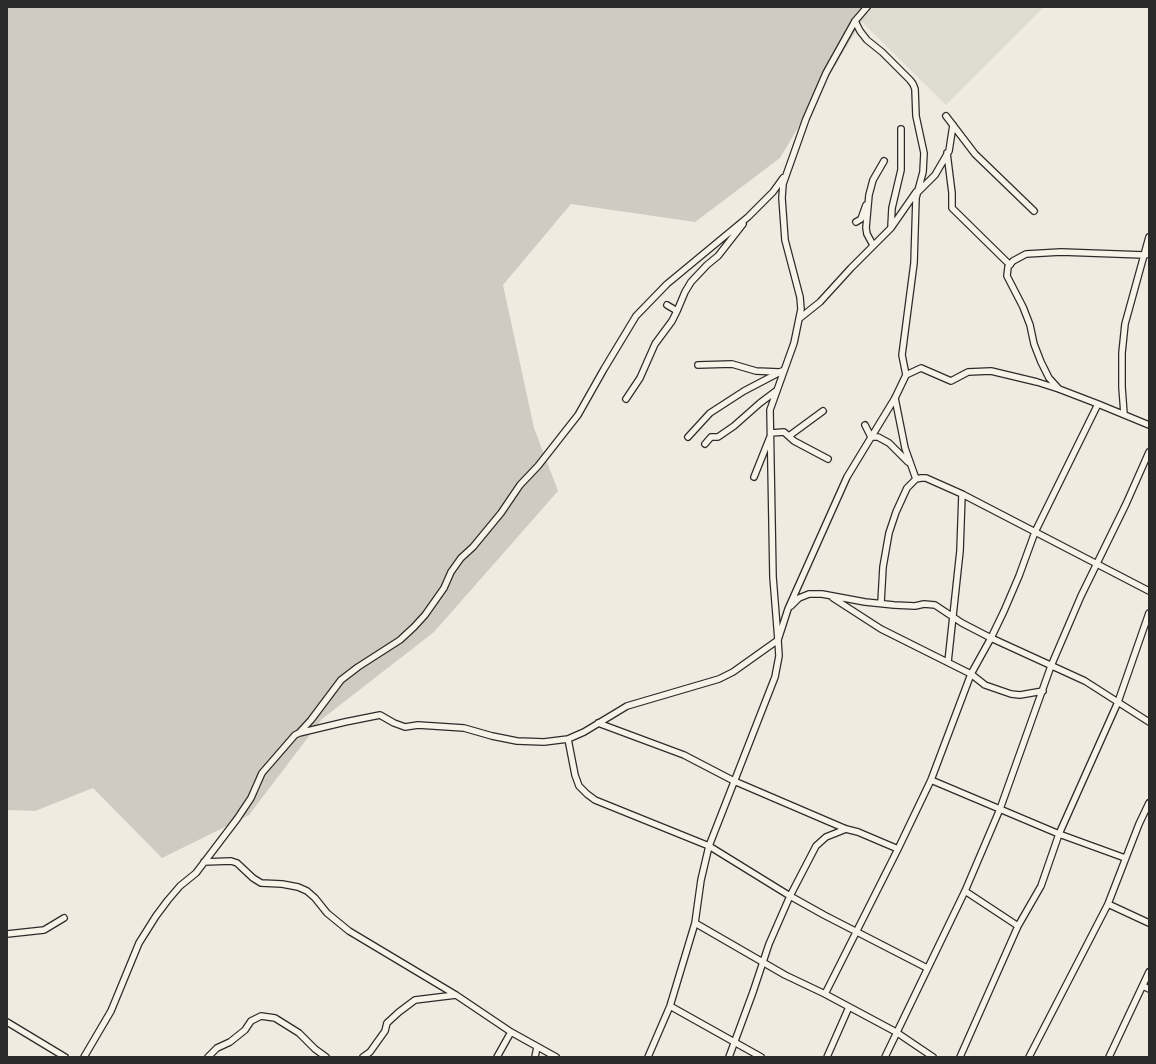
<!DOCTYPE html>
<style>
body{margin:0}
#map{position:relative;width:1156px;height:1064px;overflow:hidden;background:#efebe0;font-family:Caveat,sans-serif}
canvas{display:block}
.frame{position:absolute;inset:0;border:8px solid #2b2b2b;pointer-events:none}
</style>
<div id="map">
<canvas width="1156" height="1064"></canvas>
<div class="frame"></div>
</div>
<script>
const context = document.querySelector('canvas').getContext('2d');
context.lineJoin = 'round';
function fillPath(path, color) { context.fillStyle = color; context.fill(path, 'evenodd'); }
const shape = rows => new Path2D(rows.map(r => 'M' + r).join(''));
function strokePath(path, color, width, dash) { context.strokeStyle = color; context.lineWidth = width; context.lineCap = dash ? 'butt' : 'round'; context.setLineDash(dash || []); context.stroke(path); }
const built = shape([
 [871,7,1044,7,946,105,859,19]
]);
const green = shape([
 [7,7,870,7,780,158,695,222,571,204,503,285,534,428,558,491,434,632,322,719,249,815,162,858,93,788,35,811,7,810]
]);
const minor = shape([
 [946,116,975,154,1034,211],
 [947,153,952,193,952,208,1010,265],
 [918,192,935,175,949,151,953,125],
 [856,222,861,219,866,205],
 [891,227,892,208,901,170,901,129],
 [873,245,867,234,866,228,869,195,873,180,884,161],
 [677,311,685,292,691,282,707,265,718,256,743,224],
 [800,318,820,302,851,268,891,228,916,192],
 [698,365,732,364,756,371,779,372],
 [906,375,921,368,951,381,968,372,991,371,1037,382,1059,389,1098,404,1149,425],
 [1059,389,1049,378,1041,362,1034,344,1030,325,1023,307,1007,276,1008,267,1013,261,1026,254,1061,252,1144,255,1149,254],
 [895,398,905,448,916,479],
 [626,399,640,378,655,344,672,321,677,311,667,305],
 [1124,414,1122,387,1122,353,1125,324,1149,237],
 [865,425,871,437,878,437,889,443,908,462],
 [771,433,784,432,794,441,828,459],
 [789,436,823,411],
 [688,437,710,413,744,391,784,370],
 [705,444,711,437,718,437,734,426,760,403,776,391],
 [754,477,770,437],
 [833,598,881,629,971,674,985,685,1011,694,1020,695,1043,691],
 [881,603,883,567,889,533,896,512,907,488,916,479,921,478,926,478,962,494,1149,591],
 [791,606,799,598,809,594,822,594,865,602,894,605,915,606,924,604,935,605,962,623,991,638,1085,681,1149,722],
 [948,662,960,551,962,494],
 [598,723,684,755,734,781,846,829,858,832,898,849],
 [299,733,345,722,380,715,394,723,405,727,418,725,464,728,492,736,517,741,544,742,568,739,584,732,627,706,719,679,733,672,778,640,773,577,770,410,794,343,801,309,800,297,785,240,782,198,783,184,806,119,826,73,855,21,867,7],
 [568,739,575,775,579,786,587,794,595,800,709,846,790,896,824,915,927,968],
 [931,780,1059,834,1125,858],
 [204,862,231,861,237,863,253,878,261,883,282,884,298,887,307,891,315,898,327,913,349,931,456,995,511,1032,556,1057],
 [965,891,1018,926],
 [1108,904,1149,923],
 [695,923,785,975,825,994,896,1032,933,1057],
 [7,934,44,930,64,918],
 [1143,986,1149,989],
 [825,994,898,849,931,780,971,674,991,638,1004,611,1019,576,1035,532,1098,404],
 [670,1006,761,1057],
 [7,1022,65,1057],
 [84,1057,111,1011,139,943,156,916,168,900,180,886,196,873,237,819,251,798,262,773,295,735,299,733,311,720,341,680,358,667,400,640,414,627,425,615,444,588,451,572,461,558,473,547,501,513,520,485,538,466,578,415,604,369,636,316,667,284,748,217,773,192,783,178],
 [208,1057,217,1048,230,1042,245,1030,251,1021,261,1016,275,1018,299,1033,315,1049,326,1057],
 [363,1057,370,1052,385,1031,387,1023,399,1012,415,1000,456,995],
 [497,1057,511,1032],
 [535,1057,537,1047],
 [648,1057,670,1006,695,923,701,880,709,846,775,677,779,656,778,640,788,609,847,477,895,398,906,375,902,355,914,263,916,198,923,172,924,153,916,116,915,89,913,84,910,80,882,52,867,40,860,31,855,21],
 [729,1057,753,992,769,944,790,896,816,846,826,837,846,829],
 [827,1057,849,1007],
 [885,1057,965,891,1000,809,1051,666,1081,596,1126,504,1149,452],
 [960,1057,1018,926,1041,886,1059,834,1118,702,1149,613],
 [1029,1057,1108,904,1139,824,1149,803],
 [1109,1057,1149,972]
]);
fillPath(built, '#dedbd1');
fillPath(green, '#cfcbc2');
strokePath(minor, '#2b2b2b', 8);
strokePath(minor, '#f7f3e8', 5.5);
</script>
